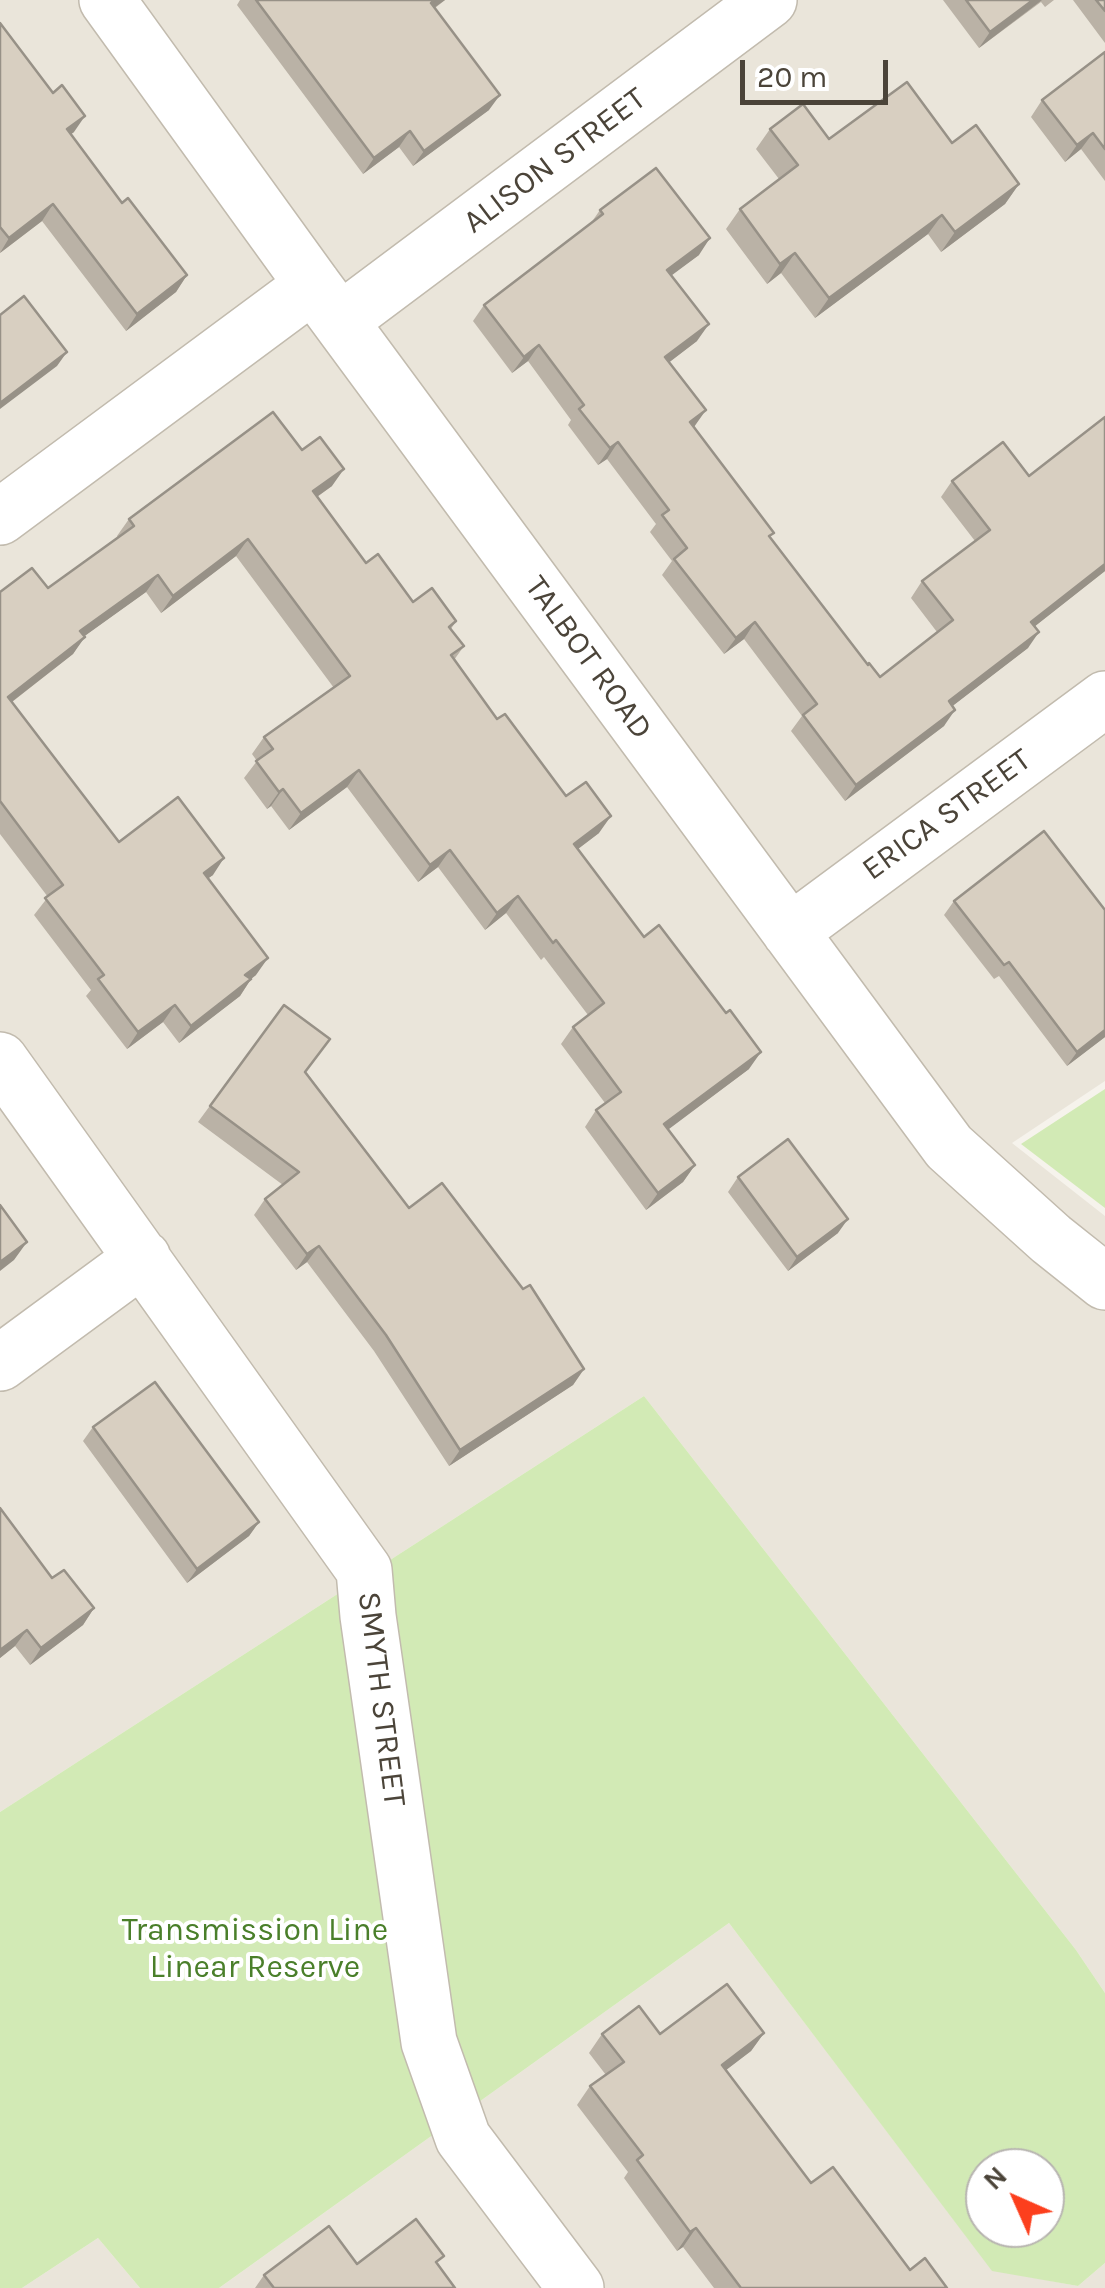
<!DOCTYPE html>
<style>
body{margin:0}
#map{position:relative;width:1105px;height:2288px;overflow:hidden;background:#f6f3ec;font-family:Karla,sans-serif}
canvas{display:block}
.north{position:absolute;left:965px;top:2148px;width:100px;height:100px;box-sizing:border-box;background:#fff;border:2px solid #b7b4b0;border-radius:50%;rotate:315deg;font-size:28px;font-weight:700;line-height:40px;text-align:center;color:#4b4439}
.north::after{content:'';display:block;margin:auto;width:35px;height:45px;background:#fc3f1d;clip-path:polygon(50% 0,100% 100%,50% 72%,0 100%)}
.scale{position:absolute;left:740px;top:60px;width:148px;height:45px;box-sizing:border-box;border:5px solid #4b4439;border-top:0;padding-left:12px;font-size:30px;line-height:35px;white-space:nowrap;color:#4b4439;-webkit-text-stroke:8px #fff;paint-order:stroke}
</style>
<div id="map">
<canvas width="1105" height="2288"></canvas>
<div class="north">N</div>
<div class="scale">20 m</div>
</div>
<script>
const context = document.querySelector('canvas').getContext('2d');
context.lineJoin = 'round';
function fillPath(path, color) { context.fillStyle = color; context.fill(path, 'evenodd'); }
const shape = rows => new Path2D(rows.map(r => 'M' + r).join(''));
function strokePath(path, color, width, dash) { context.strokeStyle = color; context.lineWidth = width; context.lineCap = dash ? 'butt' : 'round'; context.setLineDash(dash || []); context.stroke(path); }
function label(font, color, halo, rows, align = 'center') {
  context.font = font + ' Karla,sans-serif'; context.lineWidth = 8; context.setLineDash([]); context.textBaseline = 'middle'; context.strokeStyle = halo; context.fillStyle = color; for (const [text, x, y, turn = 0] of rows) {
    context.save(); context.translate(x, y); context.rotate((+turn || 0) * Math.PI / 180); context.textAlign = isNaN(turn) ? turn : align; if (halo) context.strokeText(text, 0, 0); context.fillText(text, 0, 0); context.restore();
  }
}
const residential = shape([
 [0,0,1105,0,1105,1081,1012,1143,1105,1216,1105,1993,1076,1950,644,1396,0,1812],
 [729,1923,992,2270,1078,2286,1105,2263,1105,2288,219,2288],
 [98,2238,140,2288,22,2288]
]);
const green = shape([
 [1105,1089,1105,1208,1021,1144],
 [644,1396,1076,1950,1105,1993,1105,2263,1078,2286,992,2271,729,1923,219,2288,140,2288,98,2238,22,2288,0,2288,0,1812],
 [985,2168,1045,2168,1045,2228,985,2228]
]);
const minor = shape([
 [107,0,313,285,949,1147,1051,1239,1105,1282],
 [340,321,769,0],
 [0,517,313,285],
 [790,932,1105,699],
 [0,1060,364,1570,368,1616,429,2042,463,2138,576,2288],
 [0,1363,143,1258]
]);
const wall = shape([
 [240,0,445,0,435,8,489,110,413,166,399,147,363,174,237,5],
 [943,0,1054,0,1045,7,1041,2,979,48],
 [1073,0,1105,0,1105,43],
 [0,23,74,132,71,134,122,203,187,275,176,292,126,331,42,221,0,253],
 [1105,52,1105,181,1081,149,1065,162,1031,117,1042,100],
 [770,129,829,139,952,143,1019,184,1005,204,941,252,928,234,815,318,781,273,767,284,726,229,740,209,779,179,756,149],
 [600,210,699,255,671,275,697,341,669,362,694,427,770,537,868,665,880,677,937,632,911,598,922,581,975,541,941,497,952,481,1029,476,1105,417,1105,571,1035,626,1028,648,952,706,944,726,845,801,791,731,802,716,744,639,724,654,662,575,672,561,650,532,656,524,607,459,598,465,568,425,571,420,528,361,512,373,473,321,484,305,591,223],
 [302,450,332,486,317,497,366,563,413,602,456,621,451,629,464,646,454,660,497,719,599,833,578,849,644,937,749,1069,668,1129,695,1165,683,1182,646,1210,585,1127,596,1110,605,1103,561,1044,573,1027,588,1015,544,957,541,960,506,913,485,930,438,867,418,882,347,787,289,830,271,806,267,809,244,778,257,761,252,754,264,737,334,688,236,556,161,613,146,592,84,636,73,654,12,702,119,842,213,875,208,878,256,975,251,979,240,996,179,1043,163,1022,127,1049,86,996,91,990,34,915,48,897,0,834,0,592,48,588,118,538,117,536,129,519],
 [954,901,1105,910,1105,1037,1067,1066,999,976,994,979,944,915],
 [284,1005,306,1072,409,1208,584,1369,573,1385,449,1466,374,1351,307,1262,296,1270,254,1215,265,1199,283,1185,198,1122],
 [738,1177,838,1233,788,1271,728,1192],
 [93,1427,259,1522,249,1536,187,1583,83,1441],
 [0,1508,52,1578,94,1608,83,1625,30,1665,15,1646,0,1658],
 [764,2033,751,2051,726,2070,811,2183,910,2270,947,2288,714,2288,683,2247,677,2251,624,2178,628,2172,577,2105,590,2086,606,2075,589,2053,602,2034],
 [357,2264,438,2264,455,2288,255,2288,264,2275]
]);
const shadedWall = shape([
 [435,0,445,0,420,18,431,3],
 [1033,0,1042,0,979,48,990,32],
 [500,95,489,110,413,166,424,151],
 [85,116,74,132,56,145,67,129],
 [410,131,399,147,363,174,374,158],
 [1093,133,1081,149,1065,162,1077,145],
 [1019,184,1005,204,941,252,955,232],
 [53,204,42,221,0,253,9,238],
 [942,215,928,234,815,318,829,298],
 [710,238,699,255,656,287,667,270],
 [795,253,781,273,767,284,780,264],
 [187,275,176,292,126,331,137,314],
 [709,324,697,341,654,374,665,357],
 [539,345,528,361,512,373,524,357],
 [67,352,57,366,0,409,0,403],
 [706,410,694,427,678,439,690,422],
 [618,442,607,459,598,465,610,448],
 [344,469,332,486,301,508,313,491],
 [248,539,236,556,161,613,173,596],
 [1105,564,1105,571,1020,638,1031,622],
 [158,575,146,592,68,648,80,631],
 [755,622,744,639,724,654,736,638],
 [1039,632,1028,648,937,718,949,701],
 [85,637,73,654,0,711,8,697],
 [955,710,944,726,845,801,856,785],
 [359,770,347,787,289,830,301,813],
 [283,789,271,806,267,809,279,792],
 [611,816,599,833,562,861,574,844],
 [450,850,438,867,418,882,430,865],
 [224,858,213,875,192,890,204,873],
 [518,896,506,913,485,930,497,913],
 [268,958,256,975,234,992,245,975],
 [251,979,240,996,179,1043,191,1026],
 [175,1005,163,1022,127,1049,138,1032],
 [1105,1030,1105,1037,1067,1066,1077,1052],
 [761,1052,749,1069,653,1141,664,1124],
 [695,1165,683,1182,646,1210,658,1193],
 [848,1219,838,1233,788,1271,797,1257],
 [27,1242,14,1260,0,1271,0,1262],
 [319,1246,307,1262,296,1270,307,1254],
 [584,1369,573,1385,449,1466,460,1450],
 [259,1522,249,1536,187,1583,197,1569],
 [94,1608,83,1625,30,1665,41,1648],
 [27,1630,15,1646,0,1658,0,1650],
 [764,2033,751,2051,709,2083,722,2065],
 [696,2228,683,2247,677,2251,690,2232]
]);
const building = shape([
 [256,0,435,0,431,3,500,95,424,151,410,131,374,158,256,0],
 [966,0,1033,0,990,32,966,0],
 [1096,0,1105,0,1105,11,1096,0],
 [0,23,53,93,62,85,85,116,67,129,122,203,128,198,187,275,137,314,53,204,9,238,0,227,0,23],
 [1105,52,1105,149,1093,133,1077,145,1042,100,1105,52],
 [907,82,952,143,976,125,1019,184,955,232,942,215,829,298,795,253,780,264,740,209,798,165,770,129,803,104,829,139,907,82],
 [656,168,710,238,667,270,709,324,665,357,706,410,690,422,774,533,769,536,868,665,869,663,880,677,953,620,922,581,990,530,952,481,1003,442,1029,476,1105,417,1105,564,1031,622,1039,632,949,701,955,710,856,785,803,715,817,704,755,622,736,638,674,559,687,548,662,515,669,510,618,442,610,448,579,409,584,405,539,345,524,357,484,305,603,214,600,210,656,168],
 [24,296,67,352,0,403,0,315,24,296],
 [273,412,302,450,320,437,344,469,313,491,366,563,378,554,413,602,432,588,456,621,449,627,464,646,451,655,497,719,505,714,566,796,586,782,611,816,574,844,644,937,659,925,726,1013,730,1010,761,1052,664,1124,695,1165,658,1193,596,1110,621,1092,573,1027,604,1003,556,940,553,943,518,896,497,913,450,850,430,865,359,770,301,813,283,789,279,792,256,761,273,749,264,737,350,676,248,539,173,596,158,575,80,631,85,637,8,697,119,842,178,797,224,858,204,873,268,958,245,975,251,979,191,1026,175,1005,138,1032,98,979,104,975,45,898,63,885,0,801,0,592,32,568,48,588,134,526,129,519,273,412],
 [1044,831,1105,910,1105,1030,1077,1052,1009,962,1004,965,954,901,1044,831],
 [284,1005,330,1039,305,1072,409,1208,442,1183,523,1289,530,1285,584,1369,460,1450,386,1335,319,1246,307,1254,265,1199,299,1172,210,1106,284,1005],
 [788,1139,848,1219,797,1257,738,1177,788,1139],
 [0,1205,27,1242,0,1262,0,1205],
 [155,1382,259,1522,197,1569,93,1427,155,1382],
 [0,1508,52,1578,64,1570,94,1608,41,1648,27,1630,0,1650,0,1508],
 [727,1984,764,2033,722,2065,811,2183,833,2167,910,2270,925,2258,947,2288,741,2288,696,2228,690,2232,637,2160,643,2155,590,2086,624,2062,602,2034,639,2006,660,2034,727,1984],
 [416,2219,444,2256,436,2262,455,2288,274,2288,264,2275,329,2226,357,2264,416,2219]
]);
const streetNames = [
 ["ALISON STREET",555,161,-37],
 ["TALBOT ROAD",588,658,54],
 ["ERICA STREET",947,815,-36],
 ["SMYTH STREET",381,1699,83]
];
const parkNames = [
 ["Transmission Line",255,1931],
 ["Linear Reserve",255,1968]
];
fillPath(residential, '#eae5da');
fillPath(green, '#d2eab5');
strokePath(minor, '#c2bbae', 58);
strokePath(minor, '#fff', 55);
fillPath(wall, '#bab2a6');
fillPath(shadedWall, '#979187');
fillPath(building, '#d8cfc1');
strokePath(building, '#979187', 2.5);
label('32px', '#4b4439', '#fff', streetNames);
label('32px', '#4a7f2a', '#fff', parkNames);
</script>
